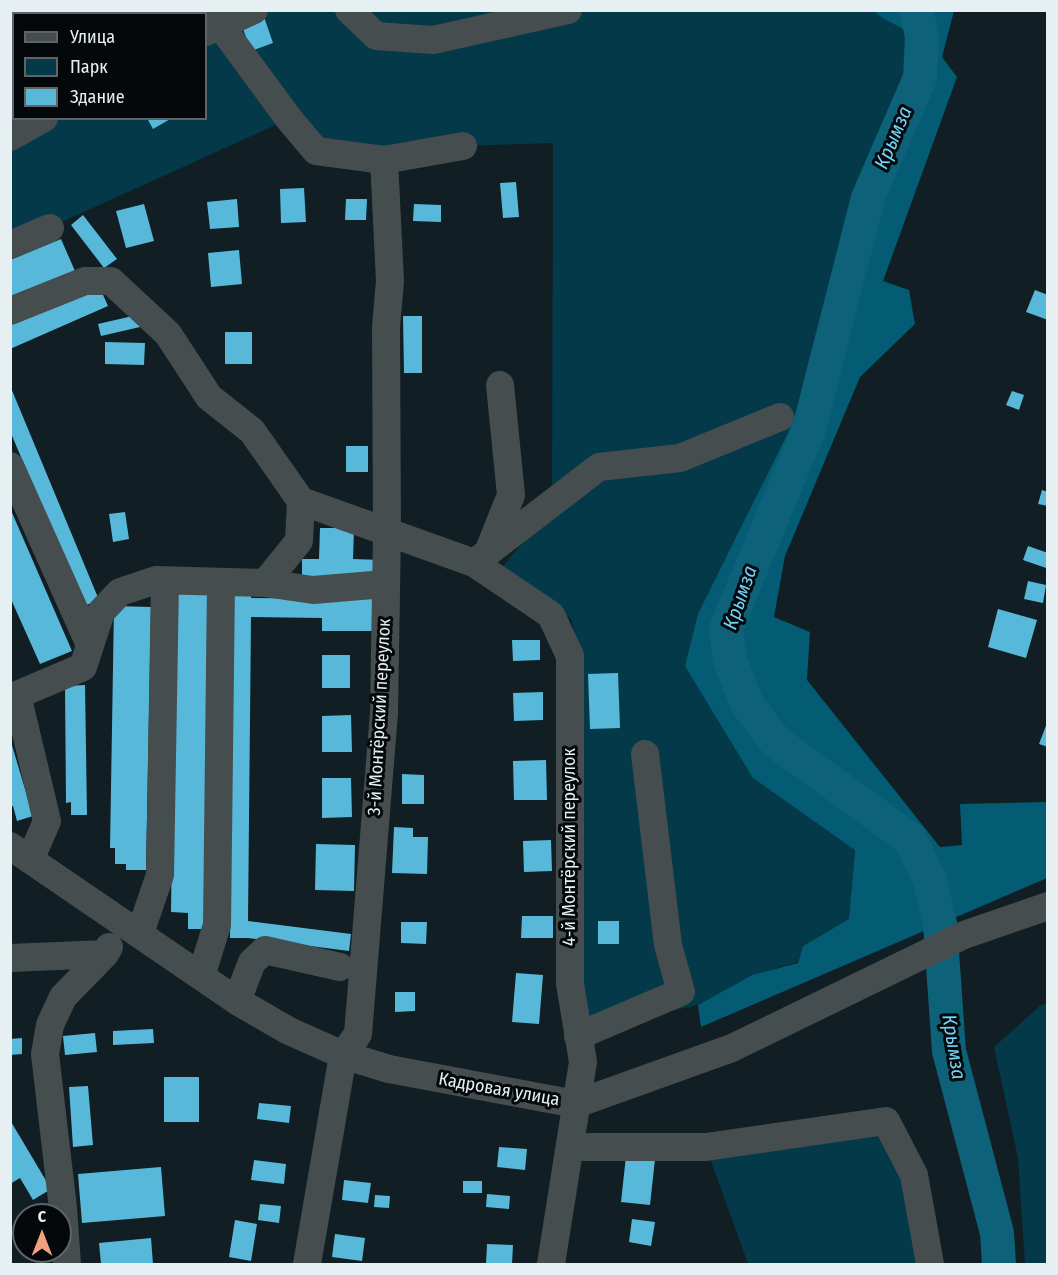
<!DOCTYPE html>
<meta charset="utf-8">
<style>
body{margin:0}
#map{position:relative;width:1058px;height:1275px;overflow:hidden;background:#111e23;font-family:"Fira Sans Condensed",sans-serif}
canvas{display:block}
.frame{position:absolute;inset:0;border:12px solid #e6eff2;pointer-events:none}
.legend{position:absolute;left:12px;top:12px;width:195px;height:108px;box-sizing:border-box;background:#04080a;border:2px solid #5e6467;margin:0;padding:8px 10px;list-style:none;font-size:18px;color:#e6eff2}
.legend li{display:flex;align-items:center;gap:12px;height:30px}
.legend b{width:30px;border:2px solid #5e6467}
.north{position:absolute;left:12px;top:1203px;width:60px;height:60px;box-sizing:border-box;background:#04080a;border:2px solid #5e6467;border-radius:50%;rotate:0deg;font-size:16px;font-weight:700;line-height:24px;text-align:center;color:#e6eff2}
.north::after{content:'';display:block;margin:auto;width:21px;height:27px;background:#f2a17e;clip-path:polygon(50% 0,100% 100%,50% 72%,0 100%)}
</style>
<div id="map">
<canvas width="1058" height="1275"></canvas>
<div class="frame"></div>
<ul class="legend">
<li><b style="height:8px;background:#464d4f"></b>Улица</li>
<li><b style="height:16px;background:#043949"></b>Парк</li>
<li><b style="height:16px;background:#58b8da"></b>Здание</li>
</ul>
<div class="north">С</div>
</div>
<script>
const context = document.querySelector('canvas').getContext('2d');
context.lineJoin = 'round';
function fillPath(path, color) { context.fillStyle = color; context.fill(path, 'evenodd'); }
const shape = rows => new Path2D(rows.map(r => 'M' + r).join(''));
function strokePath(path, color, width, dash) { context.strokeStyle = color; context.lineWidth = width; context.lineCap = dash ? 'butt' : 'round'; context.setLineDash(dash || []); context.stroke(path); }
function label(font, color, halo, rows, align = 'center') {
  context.font = font + ' "Fira Sans Condensed",sans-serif'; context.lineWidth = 6; context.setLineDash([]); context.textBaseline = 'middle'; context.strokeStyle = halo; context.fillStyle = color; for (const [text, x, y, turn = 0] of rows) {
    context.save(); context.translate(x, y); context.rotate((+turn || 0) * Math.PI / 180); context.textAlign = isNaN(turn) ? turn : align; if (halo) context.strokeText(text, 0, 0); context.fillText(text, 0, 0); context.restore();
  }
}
const green = shape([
 [874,10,882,18,905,30,913,95,866,172,859,241,847,320,816,362,787,435,753,778,855,849,849,919,803,946,798,962,752,975,698,1005,590,1029,582,981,581,657,571,619,503,566,552,507,553,143,316,151,289,119,11,245,11,11],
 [14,14,206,14,206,118,14,118],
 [1047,1004,1047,1264,1025,1264,1018,1158,994,1047,1041,1005],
 [886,1121,930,1264,748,1264,706,1147]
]);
const forest = shape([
 [874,11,954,11,942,57,957,77,883,281,909,290,915,324,860,377,785,556,774,617,810,632,807,680,940,847,962,845,960,804,1047,802,1047,878,701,1027,698,1005,752,975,798,963,803,946,849,919,855,850,753,778,685,666,698,614,787,435,816,362,847,320,859,241,847,226,866,172,913,95,905,30,882,18]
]);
const river = shape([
 [916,10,922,36,920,78,868,198,809,429,726,629,730,660,747,704,776,742,910,839,929,878,940,924,949,1051,997,1233,999,1264]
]);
const building = shape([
 [264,17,273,43,251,51,242,26],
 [147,118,172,118,153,129],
 [516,182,519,217,503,218,500,183],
 [304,188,306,222,281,223,280,189],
 [237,199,239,227,210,229,207,202],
 [346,199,367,199,366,220,345,220],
 [144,204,154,241,126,248,116,211],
 [414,204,441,205,441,222,413,221],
 [83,215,117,259,104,268,71,225],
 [61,239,75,271,10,298,10,260],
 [239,250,242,284,211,287,208,253],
 [99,286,108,306,10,349,10,325],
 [1035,290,1048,295,1048,320,1026,312],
 [137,315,140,327,101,336,98,324],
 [403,316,422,316,422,373,404,373],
 [225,332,252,332,252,364,225,364],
 [105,342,145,343,144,365,105,364],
 [11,388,99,600,84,606,10,431],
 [1012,391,1024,395,1019,410,1006,405],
 [346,446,368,446,368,472,346,472],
 [1042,490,1048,492,1048,506,1038,504],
 [10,508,72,651,40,664,10,597],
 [125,512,129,539,113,542,109,514],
 [320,528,354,528,353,559,381,560,380,579,302,578,302,559,319,559],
 [1028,546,1048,553,1046,568,1023,560],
 [1028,581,1046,585,1043,603,1024,599],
 [175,591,208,591,204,929,188,929,188,913,171,912],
 [233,593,251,593,251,598,374,599,374,631,322,631,322,618,251,617,248,921,351,934,349,951,248,938,230,938],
 [114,606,151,607,146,870,126,870,126,864,115,864,115,848,110,848],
 [998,609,1037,620,1026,658,988,647],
 [512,640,540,640,540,660,513,661],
 [322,655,350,655,350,688,322,688],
 [618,673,620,728,590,729,588,674],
 [85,685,87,815,71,815,71,802,66,803,65,686],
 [543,692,543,720,514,721,513,693],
 [351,715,352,752,322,752,322,716],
 [1047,723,1048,723,1048,747,1039,744],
 [11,742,33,816,17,821,13,806,10,807],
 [546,760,547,800,514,800,513,761],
 [402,774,424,775,424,804,402,804],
 [322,778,351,778,352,817,322,818],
 [394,827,413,828,413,837,428,837,427,874,392,873],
 [551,840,552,871,524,872,523,841],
 [316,844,355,845,354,891,315,890],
 [522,916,553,916,553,938,521,938],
 [598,921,619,921,619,944,598,944],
 [401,922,427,922,426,944,401,943],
 [516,973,543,975,539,1024,512,1022],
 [395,992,415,992,415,1011,395,1012],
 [153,1029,154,1043,113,1045,113,1031],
 [95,1033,97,1052,65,1055,63,1036],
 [22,1038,22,1054,10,1055,10,1039],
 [164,1077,199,1077,199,1122,164,1122],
 [88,1086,93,1145,73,1147,69,1087],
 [259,1103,291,1106,289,1123,257,1119],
 [10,1120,51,1189,33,1200,20,1178,10,1184],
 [499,1147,527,1149,525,1170,497,1167],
 [626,1156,655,1159,650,1205,621,1202],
 [254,1160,286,1164,284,1184,251,1180],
 [161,1167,165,1216,82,1223,78,1174],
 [344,1180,371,1183,368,1203,342,1200],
 [463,1181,482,1181,482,1193,463,1193],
 [487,1194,510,1196,509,1209,486,1207],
 [375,1195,390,1196,389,1208,374,1207],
 [260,1204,281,1206,279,1223,258,1220],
 [632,1219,655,1222,651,1246,629,1242],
 [235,1220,257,1224,251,1261,229,1257],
 [335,1234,365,1238,362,1261,332,1257],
 [151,1238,153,1264,101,1264,99,1243],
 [487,1244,513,1245,512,1264,486,1264]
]);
const minor = shape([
 [17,10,20,14],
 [209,10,289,119,316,151,384,160,463,146],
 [349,10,376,36,433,40,568,10],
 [206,32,254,10],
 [10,137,44,118],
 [10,245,50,228],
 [10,311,85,281,111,281,168,334,209,397,252,431,301,501,474,563,551,615,570,656,570,984,583,1062,551,1264],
 [10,466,90,645],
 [489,550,511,495,500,385],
 [474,563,599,467,680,458,780,417],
 [265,583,313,590,385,584],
 [10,846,237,1001,289,1031,343,1055,389,1069,576,1104,732,1048,964,935,1048,906],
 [30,860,47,821,17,695,83,667,101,612,120,592,156,580,265,583,299,541,301,501],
 [140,933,160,875,165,581],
 [10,958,105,954,109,947],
 [201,976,217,925,221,582],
 [237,1001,252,962,265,950,340,967],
 [578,1036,681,992,668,945,645,754],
 [570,1147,706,1147,886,1121,914,1175,930,1264],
 [67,1264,63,1208,45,1054,50,1025,63,997,105,954],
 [307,1264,343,1055,358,1034,384,713,387,532,386,327,390,281,384,160]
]);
const streetNames = [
 ["3-й Монтёрский переулок",380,717,-87],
 ["4-й Монтёрский переулок",570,847,-90],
 ["Кадровая улица",499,1090,10]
];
const waterNames = [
 ["Крымза",894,138,-67],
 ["Крымза",741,598,-71],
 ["Крымза",953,1047,81]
];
fillPath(green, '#043949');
fillPath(forest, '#035c74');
strokePath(river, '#0d6179', 34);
fillPath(building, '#58b8da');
strokePath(minor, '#464d4f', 28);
label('18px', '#e6eff2', '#04080a', streetNames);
label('italic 20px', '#70d4f8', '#04080a', waterNames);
</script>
